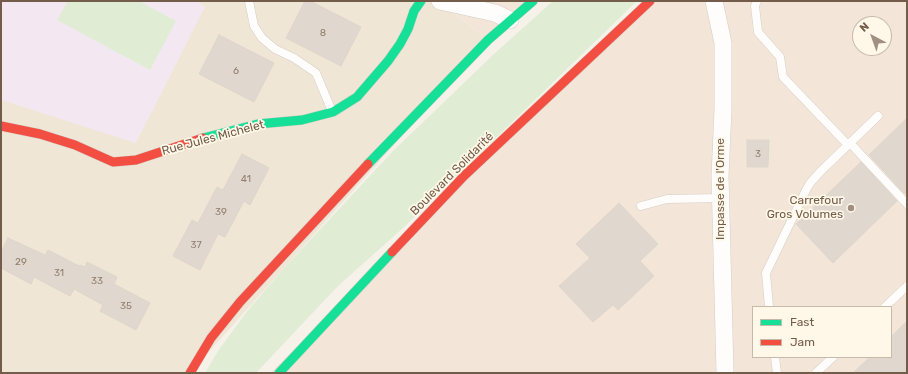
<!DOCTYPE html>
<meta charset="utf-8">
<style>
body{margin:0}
#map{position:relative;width:908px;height:374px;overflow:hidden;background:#f6f2e9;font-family:Rubik,sans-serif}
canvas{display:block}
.frame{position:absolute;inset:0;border:2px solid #735c49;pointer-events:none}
.legend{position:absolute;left:752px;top:306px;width:140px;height:52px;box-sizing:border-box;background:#fff8e9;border:1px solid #c7baa9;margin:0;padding:5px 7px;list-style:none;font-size:12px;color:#735c49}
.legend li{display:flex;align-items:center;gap:8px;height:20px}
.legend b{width:20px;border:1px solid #c7baa9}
.north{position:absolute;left:852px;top:16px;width:40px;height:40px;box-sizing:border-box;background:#fff8e9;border:1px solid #c7baa9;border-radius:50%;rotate:319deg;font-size:11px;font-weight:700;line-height:16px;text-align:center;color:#735c49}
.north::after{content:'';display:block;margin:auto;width:14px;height:18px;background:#a19081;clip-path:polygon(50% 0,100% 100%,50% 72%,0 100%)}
</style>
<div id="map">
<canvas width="908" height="374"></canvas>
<div class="frame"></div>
<ul class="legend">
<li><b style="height:5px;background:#16e098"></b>Fast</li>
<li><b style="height:5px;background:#f24e42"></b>Jam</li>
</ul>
<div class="north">N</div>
</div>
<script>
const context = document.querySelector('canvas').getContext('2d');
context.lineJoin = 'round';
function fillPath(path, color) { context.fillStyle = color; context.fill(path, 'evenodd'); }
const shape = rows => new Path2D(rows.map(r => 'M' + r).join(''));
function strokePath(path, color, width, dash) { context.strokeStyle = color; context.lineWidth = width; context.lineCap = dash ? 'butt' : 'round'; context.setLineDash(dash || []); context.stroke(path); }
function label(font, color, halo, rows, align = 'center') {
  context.font = font + ' Rubik,sans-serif'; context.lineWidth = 3.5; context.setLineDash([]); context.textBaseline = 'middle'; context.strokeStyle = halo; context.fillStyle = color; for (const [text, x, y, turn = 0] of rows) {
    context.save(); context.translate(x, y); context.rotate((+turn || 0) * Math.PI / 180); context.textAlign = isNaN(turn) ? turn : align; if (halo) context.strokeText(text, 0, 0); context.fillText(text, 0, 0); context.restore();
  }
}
const residential = shape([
 [1,1,438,1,488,40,190,373,1,373]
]);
const commercial = shape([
 [438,1,533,1,488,40],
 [650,1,907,1,907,373,270,373],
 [860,24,884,24,884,48,860,48],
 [753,307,891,307,891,357,753,357]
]);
const education = shape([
 [1,1,197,1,205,7,136,143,1,100]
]);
const green = shape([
 [68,1,139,1,176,21,150,70,57,20],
 [553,1,637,1,403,228,338,286,256,373,205,373,218,351,248,310,286,266,392,152,495,53]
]);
const building = shape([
 [305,1,310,1,361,27,341,66,286,38,305,1],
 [219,35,274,63,254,102,199,74,219,35],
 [907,118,907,191,905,194,869,155,907,118],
 [747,140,769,140,768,167,747,167,747,140],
 [242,154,269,168,250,205,244,201,225,237,218,234,200,270,173,256,192,220,198,223,217,187,223,190,242,154],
 [861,162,897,201,833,263,796,224,861,162],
 [619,203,658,244,640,261,654,276,618,310,613,305,593,322,559,286,590,258,576,244,619,203],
 [8,238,45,255,48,250,79,266,80,265,85,267,87,262,117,277,114,284,150,303,136,330,100,311,103,305,74,289,70,296,34,277,31,284,1,268,1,252,8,238],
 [907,321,907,373,853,373,870,357,891,357,891,337,907,321]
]);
const lane = shape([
 [249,1,254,26,262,38,275,49,294,58,316,73,332,111],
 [757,1,755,6,758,32,780,57,783,77,848,145],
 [850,143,907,204],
 [641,206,667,199,720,198],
 [769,307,766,273,807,188,811,182,821,171,878,116],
 [885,307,907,286],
 [775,357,777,373],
 [816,373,833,357]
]);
const street = shape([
 [440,1,495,13,510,20],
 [714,1,723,43,723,109,720,176,725,373]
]);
const fast = shape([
 [203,138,258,124,302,120,333,112,357,97,388,61,400,44,408,29,414,11,421,1],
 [368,164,488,40,533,1],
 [279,373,392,252]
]);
const jam = shape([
 [1,126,40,134,75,145,113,162,136,160,203,138],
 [392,252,464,176,650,1],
 [190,373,211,338,240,302,368,164]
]);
const markers = [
 [851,208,4,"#a19081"]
];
const numberNames = [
 ["8",323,33],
 ["6",236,71],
 ["3",758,154],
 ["41",246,179],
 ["39",221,212],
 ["37",196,245],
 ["29",21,262],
 ["31",59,273],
 ["33",97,281],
 ["35",126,306]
];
const streetNames = [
 ["Rue Jules Michelet",213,138,-15],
 ["Boulevard Solidarité",452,174,-45],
 ["Impasse de l'Orme",721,189,-90]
];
const poiNames = [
 ["Carrefour",843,201],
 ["Gros Volumes",843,215]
];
fillPath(residential, '#efe6d6');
fillPath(commercial, '#f4e5d9');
fillPath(education, '#f3e8f1');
fillPath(green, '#e0edd4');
fillPath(building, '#e0d8ce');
strokePath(building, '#dfd6cb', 1);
strokePath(lane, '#d4cec6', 9);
strokePath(street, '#d4cec6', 18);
strokePath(fast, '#d6cfc7', 10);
strokePath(jam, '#d6cfc7', 10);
strokePath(lane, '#fefdfc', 8);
strokePath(street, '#fefdfc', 17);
strokePath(fast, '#16e098', 9);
strokePath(jam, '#f24e42', 9);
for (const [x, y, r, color] of markers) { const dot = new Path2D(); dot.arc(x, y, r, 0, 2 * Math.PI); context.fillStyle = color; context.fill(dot); strokePath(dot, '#fff8e9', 1.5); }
label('10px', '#907e6d', null, numberNames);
label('12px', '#735c49', '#fff8e9', streetNames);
label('12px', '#735c49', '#fff8e9', poiNames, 'right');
</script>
